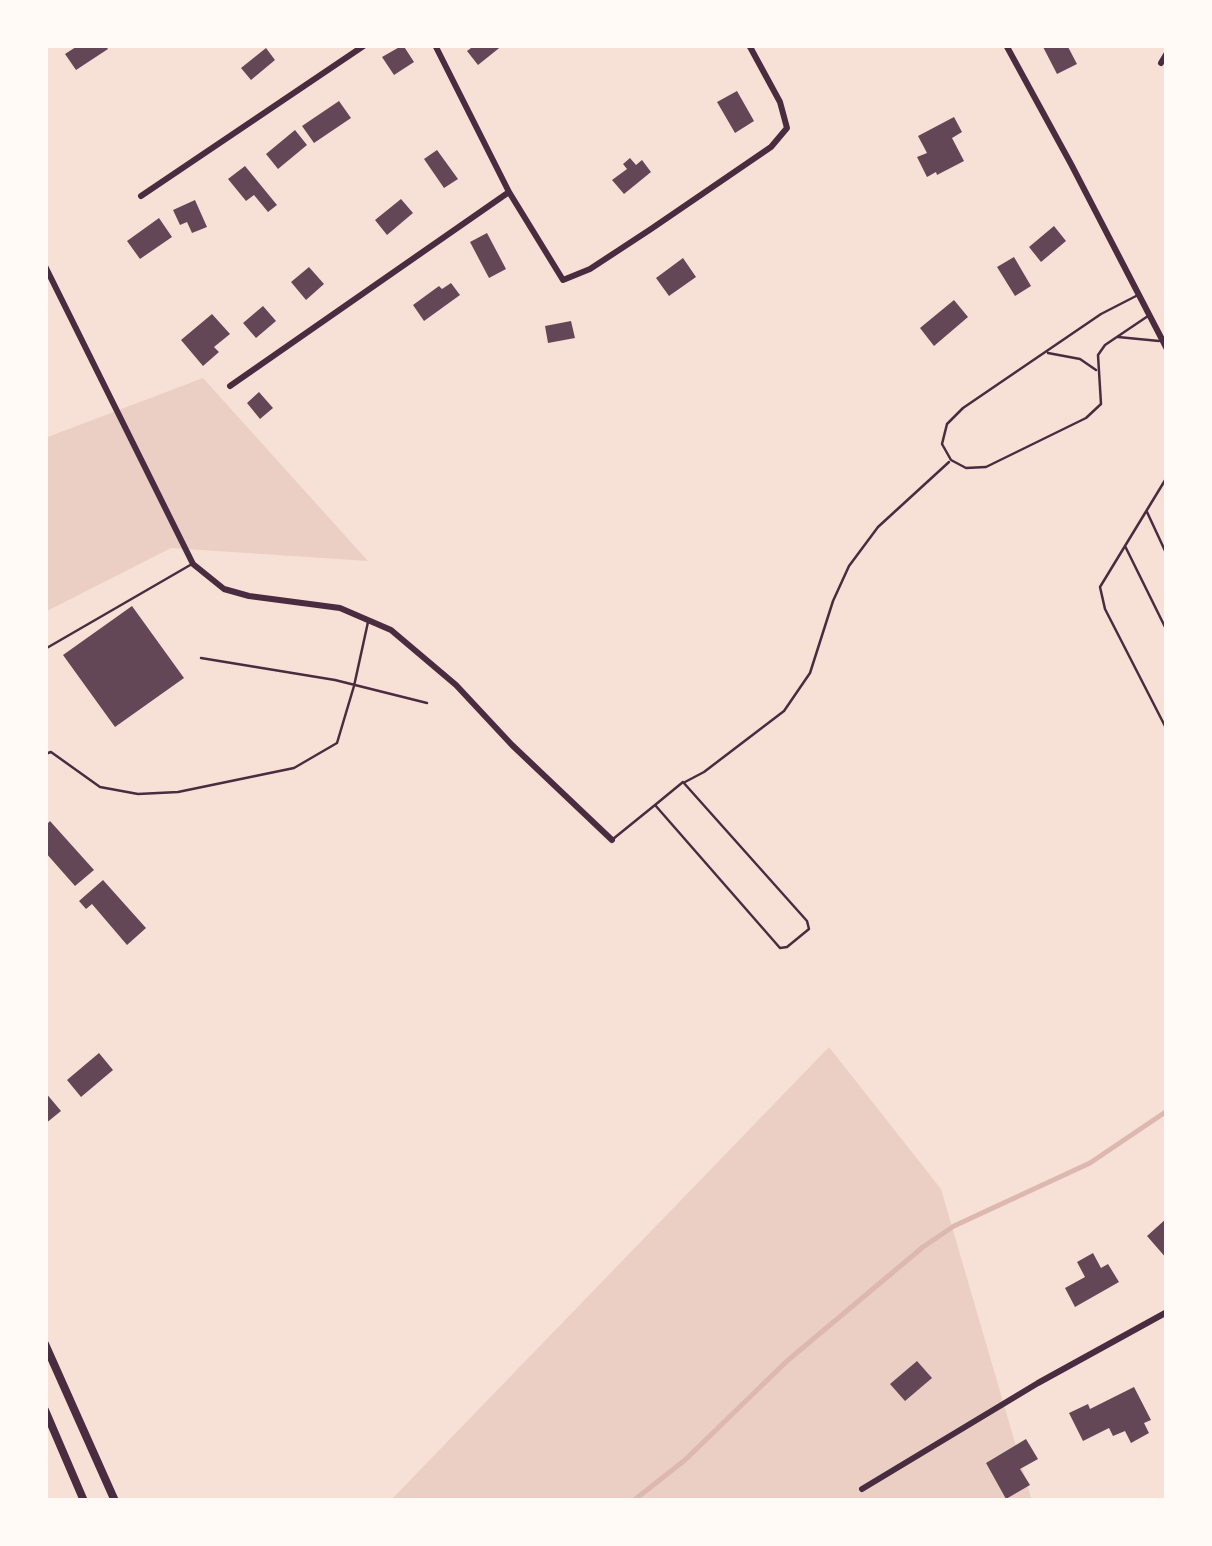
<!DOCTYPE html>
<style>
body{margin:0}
#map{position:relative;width:1212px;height:1546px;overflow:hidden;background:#f7e1d7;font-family:Manrope,sans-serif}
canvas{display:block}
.frame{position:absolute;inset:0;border:48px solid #fffaf5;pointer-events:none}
</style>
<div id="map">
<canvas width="1212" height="1546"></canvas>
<div class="frame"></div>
</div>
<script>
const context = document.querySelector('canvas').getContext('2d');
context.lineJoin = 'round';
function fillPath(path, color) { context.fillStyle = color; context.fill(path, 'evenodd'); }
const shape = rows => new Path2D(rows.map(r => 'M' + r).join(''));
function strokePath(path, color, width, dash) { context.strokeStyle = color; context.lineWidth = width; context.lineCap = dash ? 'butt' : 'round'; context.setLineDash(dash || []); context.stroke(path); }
const green = shape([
 [203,378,368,561,171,548,45,612,45,438],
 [829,1047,941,1189,1032,1501,390,1501]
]);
const stream = shape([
 [633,1501,685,1460,787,1361,923,1247,954,1226,1090,1163,1167,1111]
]);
const building = shape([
 [79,45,105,45,108,49,76,70,65,54],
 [403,45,414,62,394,75,382,57],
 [475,45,503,45,478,65,467,51],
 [1042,45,1067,45,1077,64,1057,74],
 [266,48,275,60,251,80,241,68],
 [737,91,754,121,735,133,717,102],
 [339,101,351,118,314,143,302,126],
 [954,117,962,132,952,138,964,161,937,175,936,172,927,177,917,157,927,153,918,136],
 [295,130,307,145,278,169,266,154],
 [437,150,458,179,444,188,424,159],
 [630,158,636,165,642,160,651,172,624,194,612,180,627,169,623,164],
 [245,166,277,205,268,212,254,195,246,201,228,179],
 [401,199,413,213,387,235,375,220],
 [195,200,207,227,192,233,187,222,180,225,173,210],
 [159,218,172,237,140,259,127,241],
 [1054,226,1066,241,1041,262,1029,247],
 [487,233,506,269,489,278,470,242],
 [1014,257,1031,286,1015,296,997,267],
 [683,258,696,277,669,296,656,278],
 [309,267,324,284,306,300,291,282],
 [451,283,460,295,424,321,413,305,439,286,442,289],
 [954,300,968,317,934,346,920,328],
 [263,306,276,321,256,338,243,323],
 [212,314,230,334,214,347,219,352,203,366,181,340],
 [571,321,575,338,548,343,545,326],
 [259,392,273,408,260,419,247,403],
 [132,606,184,678,115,727,63,655],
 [50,821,94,870,75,886,45,852,45,826],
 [103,880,146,928,127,945,92,904,86,909,79,901],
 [99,1053,113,1070,81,1097,67,1080],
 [45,1092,61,1111,45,1124],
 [1167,1218,1167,1259,1147,1236],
 [1093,1253,1101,1268,1108,1264,1119,1282,1075,1307,1065,1288,1085,1277,1077,1262],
 [917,1361,932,1378,905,1401,890,1384],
 [1134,1387,1151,1420,1144,1423,1149,1433,1131,1443,1125,1431,1113,1436,1109,1428,1083,1441,1069,1413,1088,1404,1090,1409],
 [1026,1439,1038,1459,1020,1469,1030,1485,1006,1499,986,1463]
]);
const service = shape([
 [1138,295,1101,314,963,408,947,424,942,444,951,460,966,468,986,467,1086,418,1101,404,1098,355,1105,345,1148,316],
 [1118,337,1159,341],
 [1048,353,1080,359,1096,370],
 [1167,477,1100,587,1105,609,1167,730],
 [1147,512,1167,555],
 [1125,546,1167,631],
 [45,649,192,564],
 [201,658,335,680,427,703],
 [45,754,51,752,100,787,138,794,178,792,294,768,337,743,354,686,368,622],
 [685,782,704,772,784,711,810,673,833,601,849,566,878,527,949,462],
 [613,839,655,805,780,948,787,947,809,929,807,921,683,782,655,805]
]);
const minor = shape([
 [435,45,509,192,563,280,590,269,651,229,771,147,787,128,780,102,749,45],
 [1006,45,1071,164,1167,349],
 [1161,63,1167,53],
 [141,196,365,45],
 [45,266,193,564,224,589,249,596,340,608,391,630,456,685,512,745,612,840],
 [230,386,509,192],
 [862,1489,1038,1383,1167,1312]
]);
const tertiary = shape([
 [45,1344,115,1501],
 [45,1410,84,1501]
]);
fillPath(green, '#ebcfc5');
strokePath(stream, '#dcb8b0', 5);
fillPath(building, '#644757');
strokePath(service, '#4a2c40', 2.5);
strokePath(minor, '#4a2c40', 6);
strokePath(tertiary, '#4a2c40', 8);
</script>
